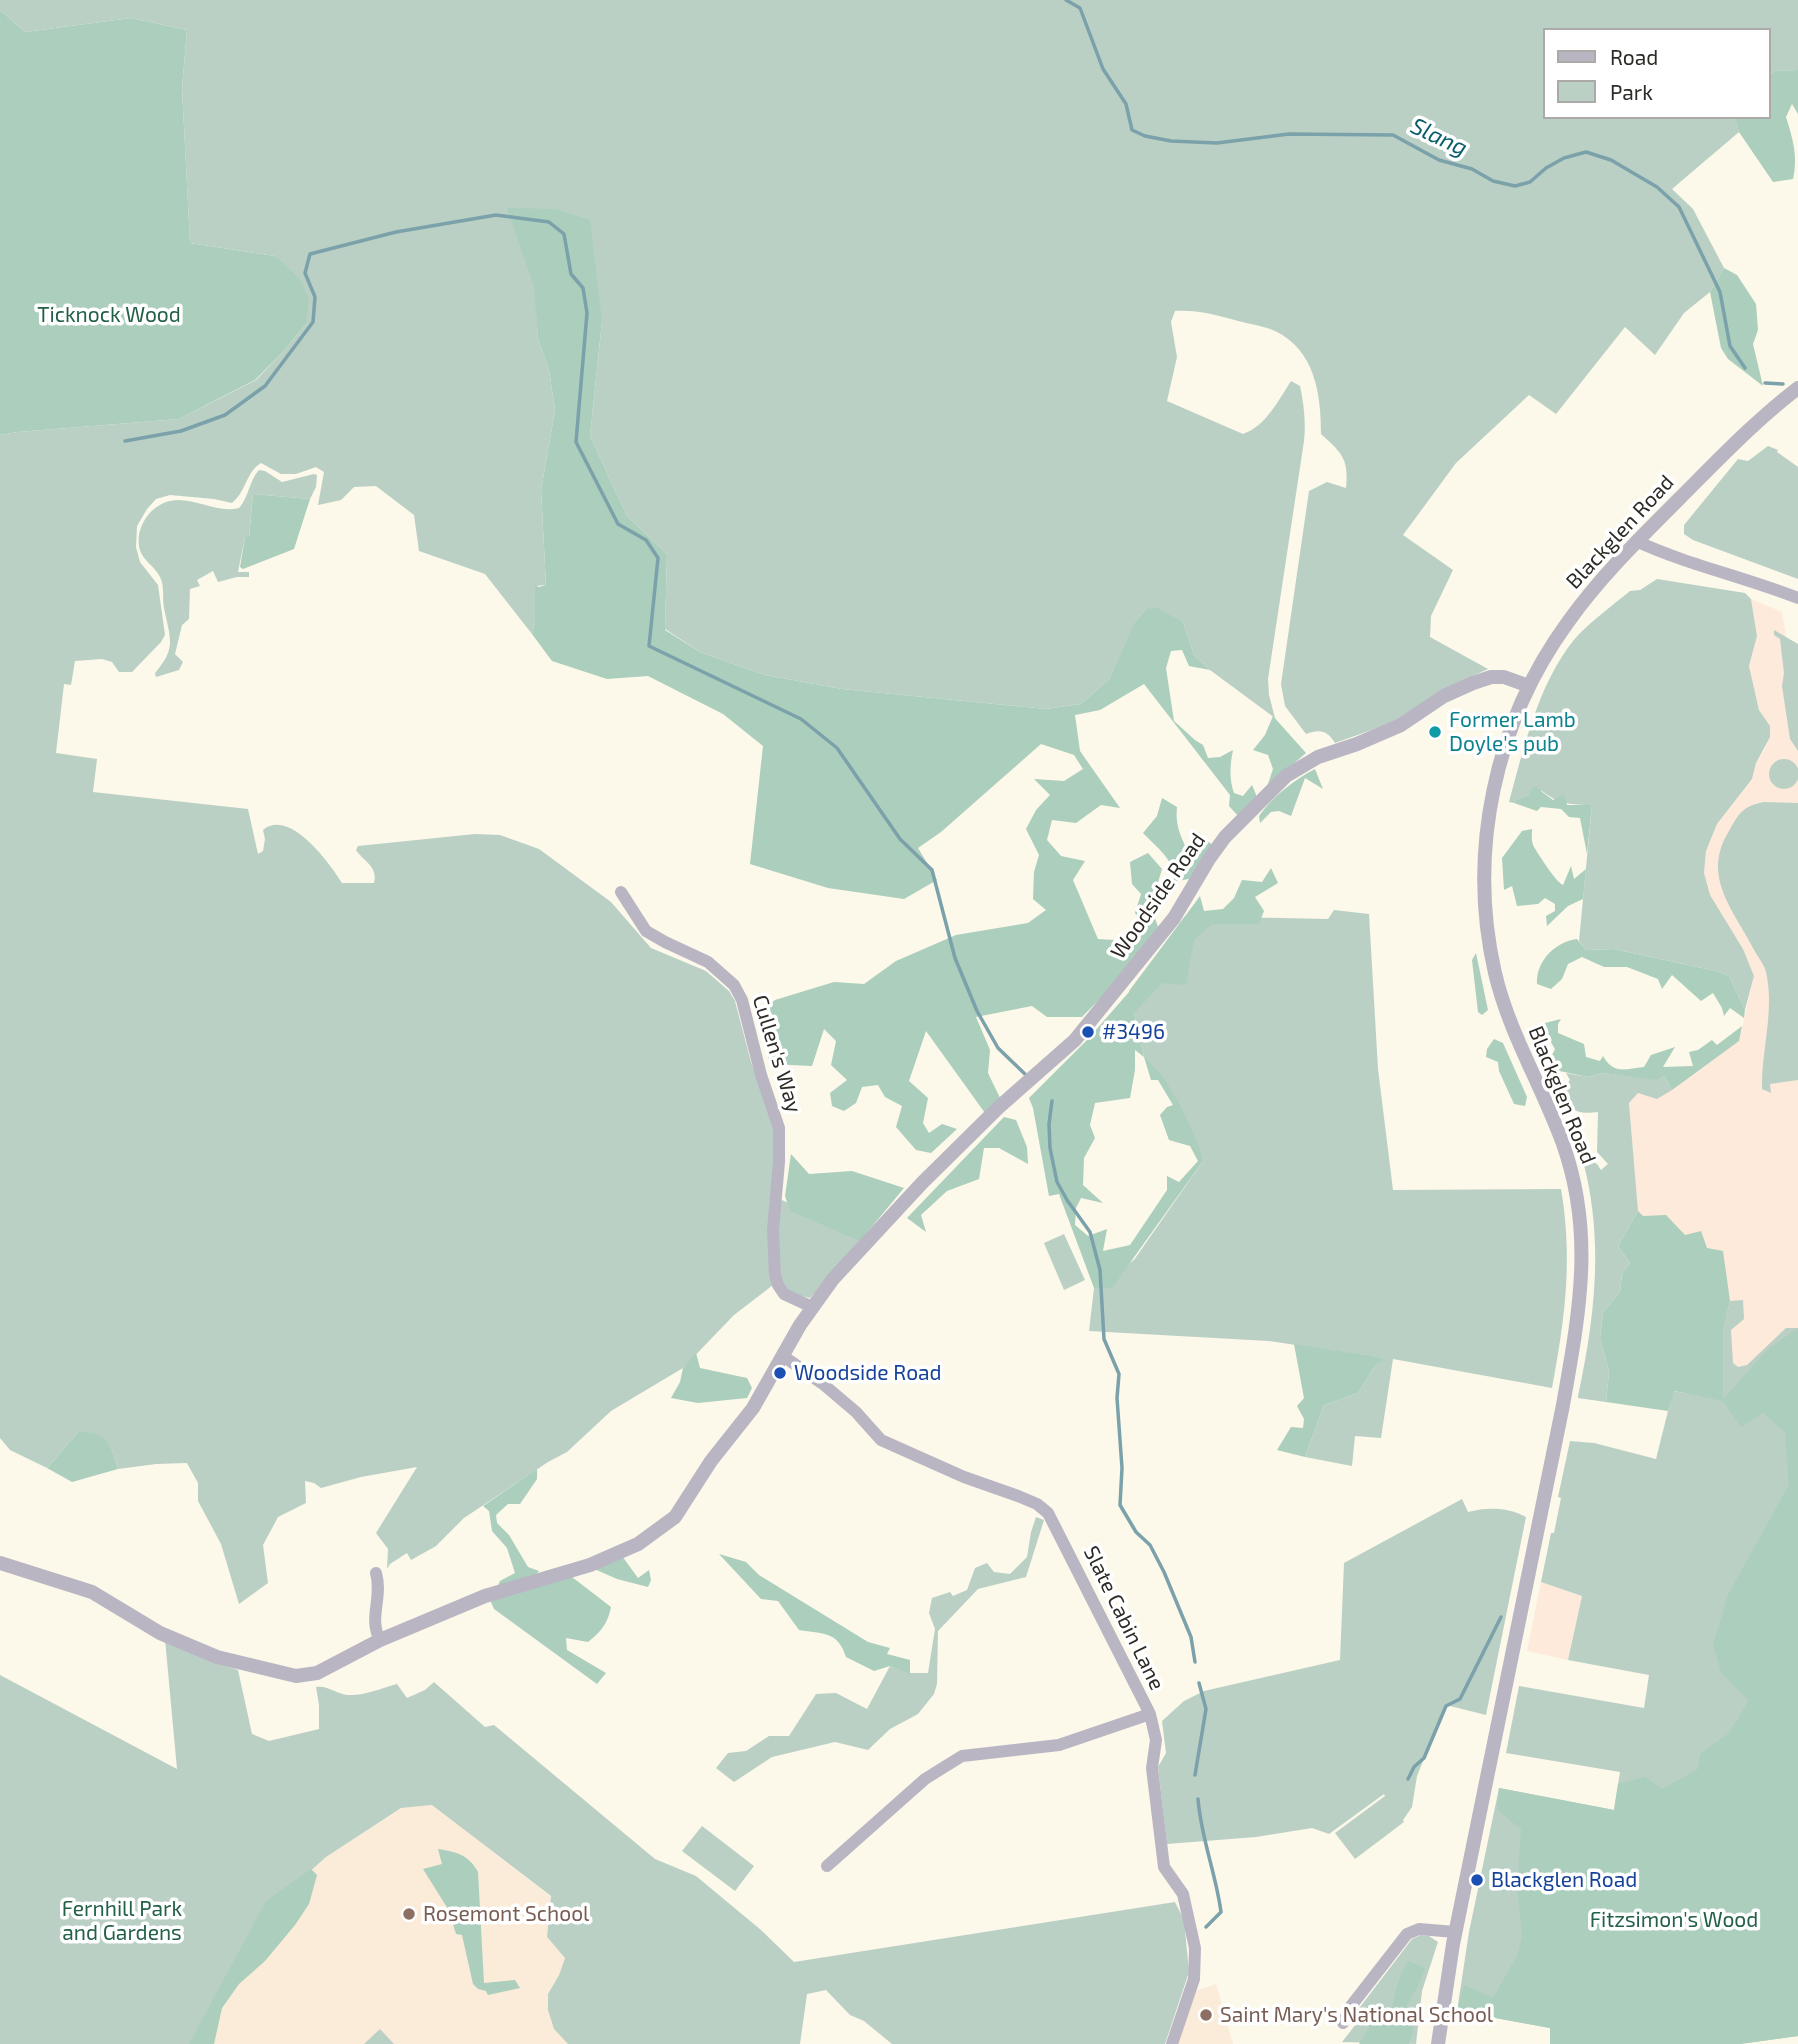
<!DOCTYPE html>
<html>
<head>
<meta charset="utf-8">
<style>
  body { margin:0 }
  #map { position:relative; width:1798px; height:2044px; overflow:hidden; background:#fcf8ea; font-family:"Exo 2",sans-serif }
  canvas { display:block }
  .legend { position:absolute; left:1543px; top:28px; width:228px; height:91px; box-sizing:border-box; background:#fff; border:2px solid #abaaa8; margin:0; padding:9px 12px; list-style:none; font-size:21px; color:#2d2b26 }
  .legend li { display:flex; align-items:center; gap:14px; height:35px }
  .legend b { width:35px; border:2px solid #abaaa8 }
</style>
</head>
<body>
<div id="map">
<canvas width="1798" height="2044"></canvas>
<ul class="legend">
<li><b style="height:9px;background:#bab5c3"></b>Road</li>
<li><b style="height:19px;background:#bad0c5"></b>Park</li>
</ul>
</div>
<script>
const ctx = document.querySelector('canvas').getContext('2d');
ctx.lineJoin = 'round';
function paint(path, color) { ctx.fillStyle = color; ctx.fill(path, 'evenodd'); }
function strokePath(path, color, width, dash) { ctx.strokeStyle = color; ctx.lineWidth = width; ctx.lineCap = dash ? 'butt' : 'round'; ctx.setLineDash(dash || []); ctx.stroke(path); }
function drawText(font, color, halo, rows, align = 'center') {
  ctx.font = font + ' "Exo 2",sans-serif'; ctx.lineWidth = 7; ctx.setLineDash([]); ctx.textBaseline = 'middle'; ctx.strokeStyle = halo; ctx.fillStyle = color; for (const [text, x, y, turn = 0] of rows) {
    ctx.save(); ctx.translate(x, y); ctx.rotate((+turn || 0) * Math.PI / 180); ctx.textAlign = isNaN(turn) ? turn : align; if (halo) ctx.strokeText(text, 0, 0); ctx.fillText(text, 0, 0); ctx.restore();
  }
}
const commercial = new Path2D(`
  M1751,599L1782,612L1798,712V1328L1723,1401L1639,1227L1629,1103L1638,1093L1657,1098L1740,1037L1754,976L1743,949L1709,895L1704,873L1706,851L1717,824L1752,779L1756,763L1766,747L1770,726L1759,710L1749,666L1757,636Z
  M1541,1582L1582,1596L1568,1660L1527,1651Z`);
const education = new Path2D(`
  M433,1805L551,1897L547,1937L565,1958L559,1975L548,1994L554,2029L568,2044H200L276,1902L326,1857L401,1808Z
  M1216,1984L1233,2044H1177L1196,1991Z`);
const green = new Path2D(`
  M0,0H1798V70L1774,71L1768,78V30H1544V117H1735L1739,132L1672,189L1693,209L1724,268L1710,292L1684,313L1655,355L1625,327L1556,414L1529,395L1456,463L1403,535L1453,570L1431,616L1430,637L1488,669L1448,687L1411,716L1335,743C1327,730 1320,729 1306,734L1285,706L1281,684L1309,491L1327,482L1346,488C1349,459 1342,453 1321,434C1321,394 1315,350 1275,331C1264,326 1250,324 1238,321C1215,315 1200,310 1175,311L1171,322L1177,357L1167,401L1243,434C1266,426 1278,401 1291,381L1300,386C1304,405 1306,422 1304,441L1268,679L1269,695L1275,718L1210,670L1194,655L1183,622L1146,609L1136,621L1109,679L1081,704L1046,709L842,689L765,675L700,652L665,629L667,554L627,516L590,436L602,321L508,208L535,287L538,339L549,370L555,410L541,490L546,585L535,586V622L532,634L485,574L419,551L414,515L376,486L354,487L341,500L318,505L324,472L316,467L296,474H281L261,463C246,472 246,492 232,503L214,499L170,495L156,499L147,509L137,526L136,547L140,562L158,585L165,635L161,642L132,672H119L112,662L102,659L75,661L71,685L64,684L56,753L97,759L93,792L248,809L258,854L263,851L265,839L263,830C289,808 329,862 342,883H374C378,866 364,862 356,850L358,846L475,834L500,835L539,849L611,902L651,948L706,971L729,991L735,1001L751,1062L773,1124L777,1154L773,1285L734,1315L683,1368L611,1411L567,1452L548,1462L464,1518L436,1546L411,1560L407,1553L390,1564L387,1569L388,1549L376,1533L417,1467L361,1477L321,1488L314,1483L305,1481L306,1503L278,1517L263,1545L268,1583L239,1604L221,1544L198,1501V1483L187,1463L156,1464L118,1469C111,1443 108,1434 79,1431L47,1468L10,1450L0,1438V435L18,432L179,419L256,380L282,353L306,324L275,256L190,243L182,88L187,30L131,18L25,32L0,10Z
  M1768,446L1778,450L1777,452L1798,467V579L1693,540L1684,534V525L1738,459L1748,461Z
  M259,470L265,471L282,482L314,474L317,475L316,487L310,499L253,494L249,537H245L238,572H249V577H237L218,582L213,571L197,580L200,586L190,589L189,619L182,625L175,654L183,662L179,670L156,677L155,673C177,648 170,638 164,608C162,598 165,587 160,577C154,565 141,560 139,546C136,526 151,505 170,501C193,496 216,514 239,508C249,497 249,481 259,470Z
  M1657,579L1745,593L1751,599L1757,636L1749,666L1759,710L1770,726V737L1756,763L1752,779L1717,824L1706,851L1704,873L1710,895L1743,949L1754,976L1745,1010L1729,976L1716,971L1614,949L1586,950L1579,941L1592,805C1571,805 1558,804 1542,791L1517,799L1514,803L1509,802C1524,748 1537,687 1573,641C1588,623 1612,606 1630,591L1640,590Z
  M1774,630L1798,644V751L1790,739L1782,686L1784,673L1780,639L1774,635Z
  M1769 774a15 15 0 1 1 30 0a15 15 0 1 1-30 0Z
  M1764,802L1798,803V1080L1770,1084L1771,1093L1762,1089C1761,1051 1775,1011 1766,972C1764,964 1757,956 1753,948C1733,909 1701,876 1729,831C1739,813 1743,806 1764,802Z
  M1334,910L1369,914L1378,1069L1393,1190L1561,1189C1573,1260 1565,1318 1552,1388L1393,1359L1381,1438L1355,1436L1352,1466L1305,1457L1324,1405L1358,1393L1375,1366L1384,1358L1269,1341L1089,1331L1094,1288L1134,1260L1203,1161L1174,1100L1144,1057L1129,991L1185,916L1328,919Z
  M1566,1073L1588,1077L1603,1073L1656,1079L1664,1076L1672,1090L1657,1099L1638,1093L1629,1103L1638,1211L1618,1246L1630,1263L1622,1274L1620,1292L1603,1312L1600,1338L1609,1372L1606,1402L1578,1398V1396C1595,1317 1604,1240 1583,1161L1584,1157L1597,1164L1601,1170L1608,1164L1597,1152L1598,1112C1577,1115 1565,1110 1564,1087L1570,1080Z
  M782,1200L867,1239L810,1298L790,1293L781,1283L777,1209Z
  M1064,1234L1085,1280L1064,1290L1044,1243Z
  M1743,1300L1744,1319L1731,1330L1733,1363L1738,1367L1747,1365L1786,1328H1798V2036L1740,2044H1550V2028L1457,2011L1469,1932L1499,1788L1614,1810L1620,1772L1506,1753L1519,1686L1644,1708L1649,1675L1568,1660L1582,1596L1541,1582L1551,1533H1554L1561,1498L1558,1497L1570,1441L1594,1443L1656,1459L1673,1391L1723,1400V1331L1730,1301Z
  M1462,1499L1468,1512C1487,1507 1508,1507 1526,1517L1486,1715L1446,1705L1417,1776L1412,1807L1403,1820L1404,1822L1355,1859L1335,1833L1385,1796L1384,1794L1329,1834L1312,1828L1256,1837L1167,1844L1158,1767L1166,1753L1162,1721L1184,1701L1204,1691L1340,1660L1344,1563Z
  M1036,1517L1044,1520L1026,1577L978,1589L938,1631L937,1684L934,1694L918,1714L890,1729L868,1750L835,1742L772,1757L734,1782L716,1768L728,1753L746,1751L769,1736H789L816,1694L836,1693L867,1709L890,1666L910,1673H928L935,1629L929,1613L932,1598L950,1592L953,1596L967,1590L975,1568L987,1563L994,1572L1010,1574L1027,1557L1031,1532Z
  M165,1639L198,1656L238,1670L252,1734L269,1741L319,1729V1705L316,1687C328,1685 336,1694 348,1695C364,1696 382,1688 397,1684L407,1698L425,1690L434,1682L485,1727L494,1725L655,1859L696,1876L761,1930L794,1962L1175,1902L1184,1920L1189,1972L1165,2044H892L864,2021L850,2015L826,1990L807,1994L800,2044H568L554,2029L548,2010V1994L559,1975L565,1958L547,1937L551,1896L432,1805L401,1808L326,1857L276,1902L200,2044H0V1675L177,1769Z
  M702,1826L754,1866L735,1891L682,1851Z
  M1421,1935L1429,1936L1438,1942L1422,1991L1416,2044L1342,2042L1360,2019L1357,2011L1412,1939Z
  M380,2029L394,2044H364Z`);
const forest = new Path2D(`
  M0,10L25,32L131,18L187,30L182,88L190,243L275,256L299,278L309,297L306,324L282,353L255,380L179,419L18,432L0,435Z
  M1798,70V114L1792,104L1786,117C1793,139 1798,157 1793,179L1773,182L1739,132L1735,118L1768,117V78L1774,71Z
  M507,208L556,209L590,220L602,321L590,436L627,516L667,554L665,630L700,652L765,675L842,689L1046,709L1081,704L1109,679L1135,622L1146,609L1157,608L1183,622L1194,655L1210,670L1189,666L1182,650L1171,651L1166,668L1174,721L1195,740L1203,745L1208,758L1220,757L1233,750C1230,764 1229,779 1234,793L1243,796L1252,785L1257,797L1238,816L1229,806L1230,795L1144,684L1100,710L1075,715L1080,751L1120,808L1101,805L1076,823L1052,820L1047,840L1061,856L1085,861L1073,880L1098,939L1130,941L1144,927L1135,913L1141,894L1132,884L1130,862L1148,853L1162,869L1151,906L1159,930L1141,957L1082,1017H1047L1032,1006L976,1017L990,1050L988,1073L1001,1100L985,1113L926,1031L909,1081L928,1098L923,1123L929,1133L942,1124L957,1129L931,1153L916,1150L896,1127L902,1106L885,1097L878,1085L862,1087L856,1103L844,1111L832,1106L830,1093L847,1080L831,1065L836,1041L824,1029L812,1066L770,1064L760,1024L761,1011L775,1000L834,982L864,984L896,961L956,935L1028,923L1046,910L1033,899L1034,872L1039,855L1026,829L1036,810L1050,795L1034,779L1064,781L1083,769L1074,755L1041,744L941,832L918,848L937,880L904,899L828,888L750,864L763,746L723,714L648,676L607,679L552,661L532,634L535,622V585L539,587L546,585L541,490L555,410L549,370L538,339L534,287Z
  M1724,268L1737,275L1756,304L1758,330L1753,344L1763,386L1728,359L1721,348L1710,292Z
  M253,494L310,499L294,549L243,569L240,567L245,537H249Z
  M1273,716L1306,753L1267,787L1273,769L1268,755L1253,750L1265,735Z
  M1315,769L1323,789L1305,778L1291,816L1279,811L1271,812L1260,823L1259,816C1273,796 1294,780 1315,769Z
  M1534,786L1553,800L1564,794L1567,805H1592L1587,854L1580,818L1569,817L1561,809L1541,807L1537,811L1514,803L1517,799L1529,795Z
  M1162,798L1177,807C1175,824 1180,835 1187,850L1192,838L1199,832L1213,846L1193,878L1174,882C1176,860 1156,847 1143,833L1157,816Z
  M1532,829C1532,835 1531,841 1534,847C1539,855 1555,881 1563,885L1571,866L1574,879L1586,869L1583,899L1568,906L1547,926L1546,916L1555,911V904L1545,898L1538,904L1517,906L1512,886L1504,890L1502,858L1522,831Z
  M1271,868L1278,883L1255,897L1264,911L1259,924H1212L1194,940L1186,985L1162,983L1134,1013L1144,1057L1162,1075L1180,1105L1199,1146L1203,1161L1112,1288H1094L1059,1194L1049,1196L1033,1108L1029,1098L1088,1039L1129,992L1200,896L1204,911L1223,909L1234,898L1242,880L1262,882ZM1135,1050L1144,1057L1151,1080H1158L1173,1105L1167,1107L1160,1115L1169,1140L1190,1146L1198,1161L1179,1182L1167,1176V1190L1130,1245L1103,1251L1107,1229L1088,1236L1075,1225L1076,1208L1081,1198L1103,1203L1083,1185L1084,1158L1095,1138L1090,1125L1095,1103L1130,1098L1135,1070Z
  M1577,939L1586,950L1614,949L1716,971L1729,976L1745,1010L1744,1018L1730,1008L1724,1016L1722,1008L1713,993L1701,1001L1672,975L1662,989L1658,979L1627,967H1604L1582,957L1568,964L1562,979L1551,989L1537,984C1536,961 1555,942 1577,939Z
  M1476,953L1488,1010L1482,1015L1478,1012L1472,960Z
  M1561,1019L1558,1024V1033L1584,1044L1586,1057L1600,1061L1603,1056C1614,1075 1625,1069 1644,1067L1651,1055L1675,1047L1663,1067L1693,1066L1689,1052L1698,1050L1712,1040L1717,1045L1742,1026L1739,1041L1672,1090L1664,1076L1656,1080L1603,1073L1588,1077L1555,1070L1550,1059L1555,1049L1545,1032V1023Z
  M1494,1039L1503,1043L1527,1097L1525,1106L1514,1104L1499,1071L1498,1062L1486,1057L1487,1049Z
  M1004,1117L1016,1120L1027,1147L1028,1164L999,1148H984L979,1179L947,1191L921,1215L926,1232L907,1218Z
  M791,1154L809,1174L852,1171L904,1188L860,1241L790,1211L785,1196Z
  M1638,1211L1643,1216L1666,1215L1685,1235L1701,1231L1707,1248L1723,1251L1730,1301L1723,1331V1400L1765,1352L1798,1328V2036L1740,2044H1550V2028L1457,2011L1464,1985L1493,1998L1518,1954L1522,1935L1517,1888L1521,1829L1497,1810L1499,1788L1614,1810L1618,1784L1645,1777L1662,1789L1697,1770L1701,1753L1728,1734L1749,1701L1721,1672L1713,1645L1728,1595L1789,1485L1785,1432L1763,1413L1741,1427L1723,1401L1674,1391L1668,1411L1606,1402L1609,1372L1600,1338L1603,1312L1620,1292L1622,1274L1630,1263L1618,1246Z
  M1294,1344L1385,1358L1375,1366L1358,1393L1324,1405L1305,1457L1277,1450L1291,1427L1303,1428L1304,1419L1297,1406L1304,1398Z
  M696,1353L700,1368L747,1378L752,1388L747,1398L698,1403L671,1398L680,1382L683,1368Z
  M79,1431C108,1433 111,1443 118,1469L72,1482L47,1468Z
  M537,1469V1479L520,1504H508L496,1515L497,1523L509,1535L528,1567L539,1571L533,1578L498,1586L500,1581L515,1573L507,1548L492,1531L489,1511L483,1506Z
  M719,1554L746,1562L759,1575L868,1642L890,1648L887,1654L910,1660V1674L890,1666L874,1671L846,1657C838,1631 823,1634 799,1630L778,1601L761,1599Z
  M622,1556L638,1578L649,1570L651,1580L648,1587L617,1579L592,1568Z
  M572,1577L611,1607C608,1623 601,1632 588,1642L566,1638L567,1650L606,1673L597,1684L494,1609L490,1600Z
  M438,1849C457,1852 469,1855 478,1872L484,1983L515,1980L520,1988L488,1995L486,1991L478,1989L473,1984L462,1935L456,1934L448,1909L423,1869L442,1864Z
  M311,1869L317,1875L309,1904L295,1925L265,1961L239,1984L222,2008L214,2044H189L266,1901Z
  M1408,1961L1425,1968L1419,1984L1406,2007L1413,2031L1409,2044H1359L1369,2028L1365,2012L1370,2003L1379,2019L1391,2024C1391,2005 1398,1976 1408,1961Z`);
const stream = new Path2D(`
  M1066,0L1080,8L1103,69L1126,104L1132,130L1145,136L1171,141L1217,143L1289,134L1393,135L1439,160L1472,169L1493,181L1515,186L1530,182L1546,168L1564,158L1586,152L1611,160L1657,187L1679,207L1720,292L1730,346L1745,368
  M1765,383L1783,384
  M125,441L181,431L225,415L265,386L313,322L315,297L305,273L310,254L396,232L496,215L549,222L564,234L571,274L583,288L587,313L576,442L618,524L646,540L658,558L649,646L801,719L837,748L900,839L932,870L955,958L977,1011L998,1048L1027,1076
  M1052,1101L1049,1124L1050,1148L1057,1182L1067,1200L1090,1232L1100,1270L1104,1339L1119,1374L1117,1398L1122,1468L1120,1505L1136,1532L1150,1545L1164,1572L1191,1637L1195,1662
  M1195,1775L1206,1709L1199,1683
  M1408,1779L1414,1767L1424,1758L1446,1706L1460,1699L1501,1617
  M1198,1799C1201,1838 1216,1874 1221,1912L1206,1927`);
const minor = new Path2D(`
  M1636,541C1688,565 1745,577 1798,598
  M621,892L646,931L665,942L708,962L734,985L742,1000L761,1075L779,1128V1162L773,1230L775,1275L778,1285L784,1294L812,1307
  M783,1356L823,1384L856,1412L881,1440L964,1477L1018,1496L1037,1504L1048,1513L1150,1714L1156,1740L1152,1768L1164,1867L1183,1894L1195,1948L1194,1979L1172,2044
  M376,1573C383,1598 368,1618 380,1640
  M827,1866L925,1779L962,1756L1059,1745L1150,1714
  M1343,2023L1351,2006L1407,1934L1419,1929L1455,1932`);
const tertiary = new Path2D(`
  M0,1563L92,1592L160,1633L217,1657L296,1676L317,1673L380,1640L485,1596L590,1565L638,1544L675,1517L711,1461L753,1408L800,1325L833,1279L922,1183L999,1107L1075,1040L1174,918L1209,859L1225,837L1286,776L1318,757L1357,744L1401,725L1444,696L1473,683L1491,677H1504L1529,686
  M1438,2044L1453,1944L1563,1405C1579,1314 1595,1234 1563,1144C1542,1086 1509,1033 1495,973C1467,852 1495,722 1568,622C1601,576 1640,538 1680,498C1718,460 1755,421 1798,388`);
const markers = [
  [1435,732,7,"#0f9aa8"],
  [1088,1032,7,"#1a4fb4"],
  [780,1373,7,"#1a4fb4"],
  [1477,1880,7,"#1a4fb4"],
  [409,1914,7,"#8d6e63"],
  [1206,2015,7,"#8d6e63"]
];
const parkNames = [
  ["Ticknock Wood",109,315],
  ["Fernhill Park",122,1909],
  ["and Gardens",122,1933],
  ["Fitzsimon's Wood",1674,1920]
];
const streetNames = [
  ["Blackglen Road",1620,532,-47],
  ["Woodside Road",1158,896,-55],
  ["Cullen's Way",777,1054,73],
  ["Blackglen Road",1562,1095,68],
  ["Slate Cabin Lane",1124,1618,64]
];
const cultureNames = [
  ["Former Lamb",1449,720],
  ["Doyle's pub",1449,744]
];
const transitNames = [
  ["#3496",1102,1032],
  ["Woodside Road",794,1373],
  ["Blackglen Road",1491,1880]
];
const educationNames = [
  ["Rosemont School",423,1914],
  ["Saint Mary's National School",1220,2015]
];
const waterNames = [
  ["Slang",1439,137,25]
];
paint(commercial, '#fdeada');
paint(education, '#fbebd9');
paint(green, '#bad0c5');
paint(forest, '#abcebd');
strokePath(stream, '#7ba1aa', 3.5);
strokePath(minor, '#bab5c3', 12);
strokePath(tertiary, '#bab5c3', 14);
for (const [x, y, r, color] of markers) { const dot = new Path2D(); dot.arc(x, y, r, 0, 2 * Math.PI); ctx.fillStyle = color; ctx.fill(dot); strokePath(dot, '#fff', 2.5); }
drawText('21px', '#236048', '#fff', parkNames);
drawText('21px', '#2d2b26', '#fff', streetNames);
drawText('21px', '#0d838f', '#fff', cultureNames, 'left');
drawText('21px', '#164399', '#fff', transitNames, 'left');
drawText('21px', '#785e54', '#fff', educationNames, 'left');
drawText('italic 23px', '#0a5d6b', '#fff', waterNames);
</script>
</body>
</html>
